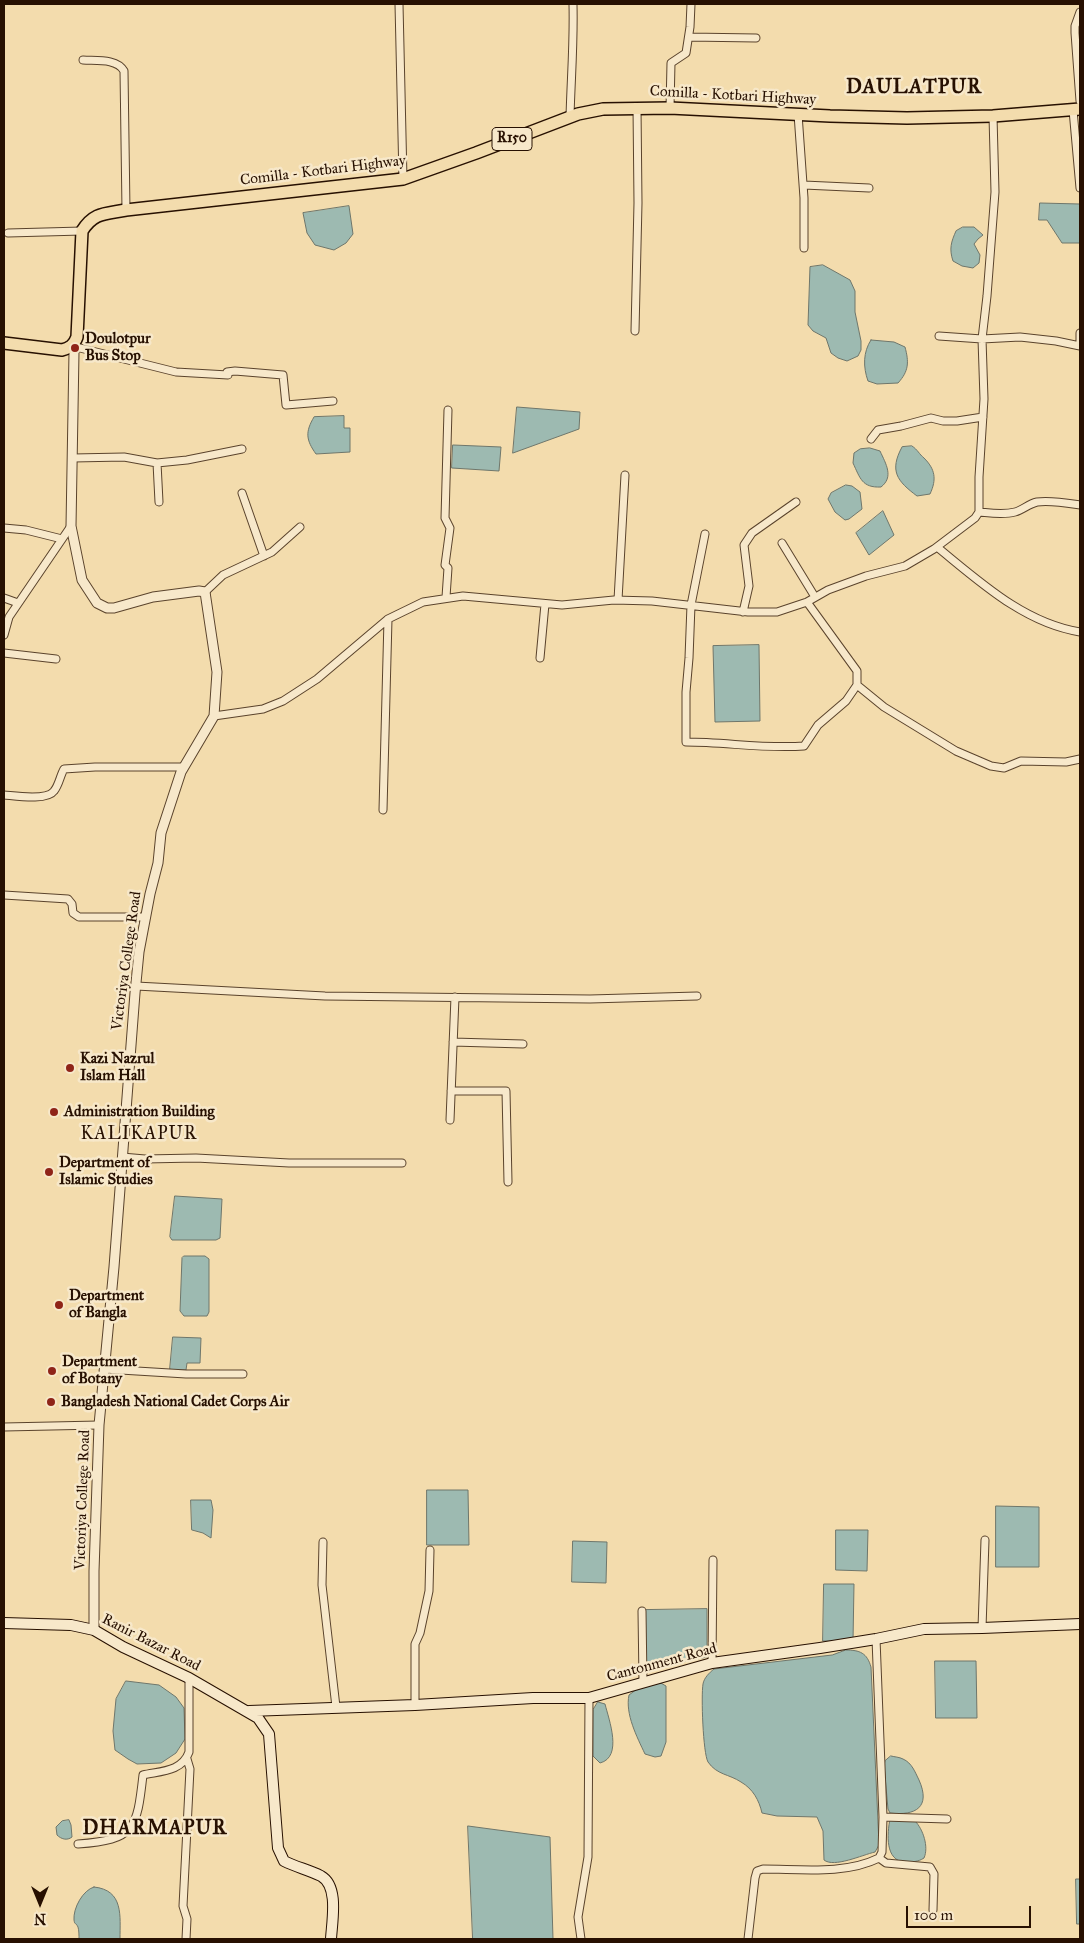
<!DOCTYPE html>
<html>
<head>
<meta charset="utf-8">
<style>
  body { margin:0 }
  #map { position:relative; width:1084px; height:1943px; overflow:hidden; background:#f3dcad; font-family:"IM FELL Great Primer",serif }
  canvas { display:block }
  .frame { position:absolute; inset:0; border:5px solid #271001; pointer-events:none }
  .north { position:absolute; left:15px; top:1878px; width:50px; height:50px; -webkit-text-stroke:4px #f7e8ca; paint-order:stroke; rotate:180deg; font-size:14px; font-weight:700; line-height:20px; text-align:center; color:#271001 }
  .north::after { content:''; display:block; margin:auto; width:18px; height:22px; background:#271001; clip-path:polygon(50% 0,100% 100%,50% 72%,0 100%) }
  .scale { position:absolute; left:906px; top:1906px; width:125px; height:22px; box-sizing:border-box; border:2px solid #271001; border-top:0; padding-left:6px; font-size:15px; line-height:18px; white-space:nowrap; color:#271001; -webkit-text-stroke:4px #f7e8ca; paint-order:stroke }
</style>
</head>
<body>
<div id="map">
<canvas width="1084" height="1943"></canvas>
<div class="frame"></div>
<div class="north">N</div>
<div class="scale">100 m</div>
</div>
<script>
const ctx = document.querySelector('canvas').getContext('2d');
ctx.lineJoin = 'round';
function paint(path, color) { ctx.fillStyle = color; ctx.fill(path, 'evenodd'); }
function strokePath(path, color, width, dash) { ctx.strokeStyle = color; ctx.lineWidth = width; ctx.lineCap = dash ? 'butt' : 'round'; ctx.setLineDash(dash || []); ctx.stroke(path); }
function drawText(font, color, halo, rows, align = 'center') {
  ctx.font = font + ' "IM FELL Great Primer",serif'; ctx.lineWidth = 5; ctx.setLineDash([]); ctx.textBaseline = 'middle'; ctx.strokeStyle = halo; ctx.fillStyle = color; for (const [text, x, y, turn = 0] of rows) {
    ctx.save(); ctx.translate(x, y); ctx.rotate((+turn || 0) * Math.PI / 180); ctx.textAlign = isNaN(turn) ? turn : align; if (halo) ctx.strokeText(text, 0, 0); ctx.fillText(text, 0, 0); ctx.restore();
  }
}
const water = new Path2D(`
  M1040,203L1080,204V243H1062L1047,220H1039Z
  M349,206L353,234L346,243L334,250L315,245L307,233L303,213Z
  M963,227H974L983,235L978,239L974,244L980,255L979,263L973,268L962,266L953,261C949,249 951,242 956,231Z
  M823,265L850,280L855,291V312L861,341V350L858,356L847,361L838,358L831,353L826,338L813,331L808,325L810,267Z
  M871,340L894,342L905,347C909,362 909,371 898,383L877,384L868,381C863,367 863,352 871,340Z
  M517,407L580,412L579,429L513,453Z
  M344,416V428H350V452L316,454C306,440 305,432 314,417Z
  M453,445L501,447L499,471L452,468Z
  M912,446C918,450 919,454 924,458C935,469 937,479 930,494L917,496C897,481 889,471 902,447Z
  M870,448L880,451C886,464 894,477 881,487C862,488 860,478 853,463L854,453L860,449Z
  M846,485L852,486L860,492L862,509L849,519L845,520L835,512L828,499L831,493Z
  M883,511L894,535L869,555L856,533Z
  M759,645L760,721L715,722L713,646Z
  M175,1196L222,1199L220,1238L216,1240H172L170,1237Z
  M184,1256H205L209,1259V1312L207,1316H184L180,1311L182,1258Z
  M173,1337L201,1338L200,1363H187L186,1370H172L170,1369Z
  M427,1490H468L469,1545H427Z
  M191,1500H211L213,1510L211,1538L203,1533L192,1530Z
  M996,1506L1039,1507V1567H996Z
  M836,1530H868L867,1571L836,1570Z
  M573,1541L607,1542L606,1583L572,1582Z
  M824,1584H854L853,1641H823Z
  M707,1609V1657L645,1670V1610Z
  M846,1650C860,1650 867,1653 871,1667L879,1845L875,1852C862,1855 834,1868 824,1860L823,1831L817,1817L777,1816L762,1813C759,1800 753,1789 741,1782C729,1774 717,1775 708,1762C703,1753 701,1696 703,1684C704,1678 709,1673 714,1669L832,1655Z
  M935,1661H976L977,1718H936Z
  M126,1681L159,1685L176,1697L184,1708L185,1739L176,1753L161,1763L137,1764L128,1759L115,1750L113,1731L116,1699Z
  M659,1682L666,1686V1742L661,1756L655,1757L645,1754C637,1737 625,1714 629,1695L637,1689Z
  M598,1702L605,1704C609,1720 623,1757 600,1763L593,1756V1710Z
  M891,1756C895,1757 899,1757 903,1759C912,1763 915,1772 919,1780C931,1807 916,1816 890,1813L888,1809L884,1765L885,1761Z
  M890,1819L915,1821C923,1829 929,1847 924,1858C918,1862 912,1862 905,1862C885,1861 887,1834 890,1819Z
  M69,1820L71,1825L72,1837C67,1841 61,1839 57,1835L56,1827L62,1821Z
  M468,1826L550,1837L553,1939H473Z
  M1076,1879H1080V1924H1077Z
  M94,1887C124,1890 120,1916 120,1939H79C79,1936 79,1930 78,1927C75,1921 75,1926 74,1920C73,1908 83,1890 94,1887Z`);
const minor = new Path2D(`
  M399,4L403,179
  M1080,12L1075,26V33L1080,101
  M689,37L756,38
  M83,60C95,61 117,58 124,71L126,210
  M670,108L671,63L686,53L690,27L691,4
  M1073,110L1080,188
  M798,114L804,198V248
  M570,117C571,79 574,42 573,5
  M804,185L869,188
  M8,233L82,231
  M635,331L638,203L637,107
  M939,336L982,339L1020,337L1056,341L1080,346
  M72,346L176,372L228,375L227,372L235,371L283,375L286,405L333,401
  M1080,346V333
  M871,439L878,430L901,426L931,418L943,421H957L983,417
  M73,458L124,457L157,463L187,460L242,449
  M157,463L159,502
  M242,493L264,556
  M979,512C991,513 1003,515 1015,512C1023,510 1028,504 1037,502C1050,500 1067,503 1080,505
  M4,528L26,530L62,539
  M705,534L691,605L689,658L686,692V742C726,742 764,749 804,746L818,725L846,701L857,685
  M782,543L815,597
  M937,547C980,582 1024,623 1080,632
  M205,592L223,575L272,552L300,527
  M446,597L448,568L445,565L450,528L445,518L448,410
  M4,598L18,603
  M618,600L625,475
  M807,602L857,671V685L884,707L956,751L991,766L1004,768L1021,761L1066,762L1080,759
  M743,612L749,586L744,545L752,533L796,502
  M4,635L9,617L71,526
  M4,653L56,659
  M540,658L545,604
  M214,716L263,709L283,701L317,679L388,619L423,602L463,596L562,605L614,600L652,601L748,612H777L807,602L828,590L866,576L905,566L934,549L975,518L979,512V477L984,399L982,339L987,296L995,192L993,116
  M4,795C16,796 47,801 54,791C59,785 60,776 64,769L95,767H183
  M383,810L388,619
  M4,895L68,899L72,904L73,913L79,917H146
  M136,986L325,996L590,999L697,996
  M453,1042L523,1044
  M451,1091H506L508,1182
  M450,1120L455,997
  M122,1157L145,1159L196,1158L289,1163H402
  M104,1369L186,1374H243
  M4,1427L99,1425
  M323,1542L322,1585L336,1707
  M642,1611L643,1682
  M982,1628L985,1540
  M712,1663L713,1560
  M415,1705V1644L420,1633L429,1591L430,1550
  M883,1817L947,1819
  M78,1844C135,1840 137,1829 143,1775C160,1771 182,1772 189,1752V1678
  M879,1858L886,1863L930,1867L934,1874L933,1910
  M186,1939L187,1919L183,1906L190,1769L187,1759
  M581,1939L578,1917L588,1857L589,1698
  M748,1939L755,1878L757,1871L763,1869C800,1869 845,1875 879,1858L882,1852L883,1817L876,1639`);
const tertiary = new Path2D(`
  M72,346L74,352L71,526L82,580L97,603L107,608H114L153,597L199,591L205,592L217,672L214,716L181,772L161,833L158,863L150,894L139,952L135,993L114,1267L99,1425L94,1571V1630`);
const secondary = new Path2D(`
  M4,1623L71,1625L94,1630L123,1647L189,1678L258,1718L269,1734L278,1848L284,1861C296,1867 309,1870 321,1876C339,1886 332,1921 331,1939
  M249,1711L415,1705L533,1698H589L712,1663L820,1648L876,1639L924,1629L982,1628L1080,1624`);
const primary = new Path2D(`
  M4,343L62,350C70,348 74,345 77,337L82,231C94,212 105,214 126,210L403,179L476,153L578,114L603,109L670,108L830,116L907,118L993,116L1080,109`);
const markers = [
  [75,348,5,"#8f2418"],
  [70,1068,5,"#8f2418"],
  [54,1112,5,"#8f2418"],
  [49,1172,5,"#8f2418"],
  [59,1305,5,"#8f2418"],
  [52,1371,5,"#8f2418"],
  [51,1402,5,"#8f2418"]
];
const shields = [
  [512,139,40]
];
const shieldNames = [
  ["R150",512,139]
];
const streetNames = [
  ["Comilla - Kotbari Highway",733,96,3],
  ["Comilla - Kotbari Highway",323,171,-7],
  ["Victoriya College Road",127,961,-82],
  ["Victoriya College Road",83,1500,-88],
  ["Ranir Bazar Road",151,1643,27],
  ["Cantonment Road",662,1663,-15]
];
const poiNames = [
  ["Doulotpur",85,339],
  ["Bus Stop",85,356],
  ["Kazi Nazrul",80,1059],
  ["Islam Hall",80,1076],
  ["Administration Building",64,1112],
  ["Department of",59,1163],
  ["Islamic Studies",59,1180],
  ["Department",69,1296],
  ["of Bangla",69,1313],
  ["Department",62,1362],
  ["of Botany",62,1379],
  ["Bangladesh National Cadet Corps Air",61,1402]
];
const quarterNames = [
  ["KALIKAPUR",139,1135]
];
const districtNames = [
  ["DAULATPUR",914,88],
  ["DHARMAPUR",155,1829]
];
paint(water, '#9dbab1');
strokePath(water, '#6e766b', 1);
strokePath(minor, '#5a432c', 9);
strokePath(tertiary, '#5a432c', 11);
strokePath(secondary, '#271001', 12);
strokePath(primary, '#271001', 14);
strokePath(minor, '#f7e8ca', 7);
strokePath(tertiary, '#f7e8ca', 9);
strokePath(secondary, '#f7e8ca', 10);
strokePath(primary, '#f3dcad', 11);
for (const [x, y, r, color] of markers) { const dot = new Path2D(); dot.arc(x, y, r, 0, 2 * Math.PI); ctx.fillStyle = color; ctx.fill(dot); strokePath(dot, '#f7e8ca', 2); }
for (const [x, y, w] of shields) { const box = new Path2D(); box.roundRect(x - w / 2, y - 11.5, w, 23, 4); ctx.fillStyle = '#f7e8ca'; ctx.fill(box); strokePath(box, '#271001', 1); }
drawText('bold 14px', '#271001', null, shieldNames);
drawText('15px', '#271001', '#f7e8ca', streetNames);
drawText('bold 15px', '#271001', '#f7e8ca', poiNames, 'left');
ctx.letterSpacing = '1px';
drawText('18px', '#271001', '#f7e8ca', quarterNames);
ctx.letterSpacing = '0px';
ctx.letterSpacing = '1px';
drawText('bold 20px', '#271001', '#f7e8ca', districtNames);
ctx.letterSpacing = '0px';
</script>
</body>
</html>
